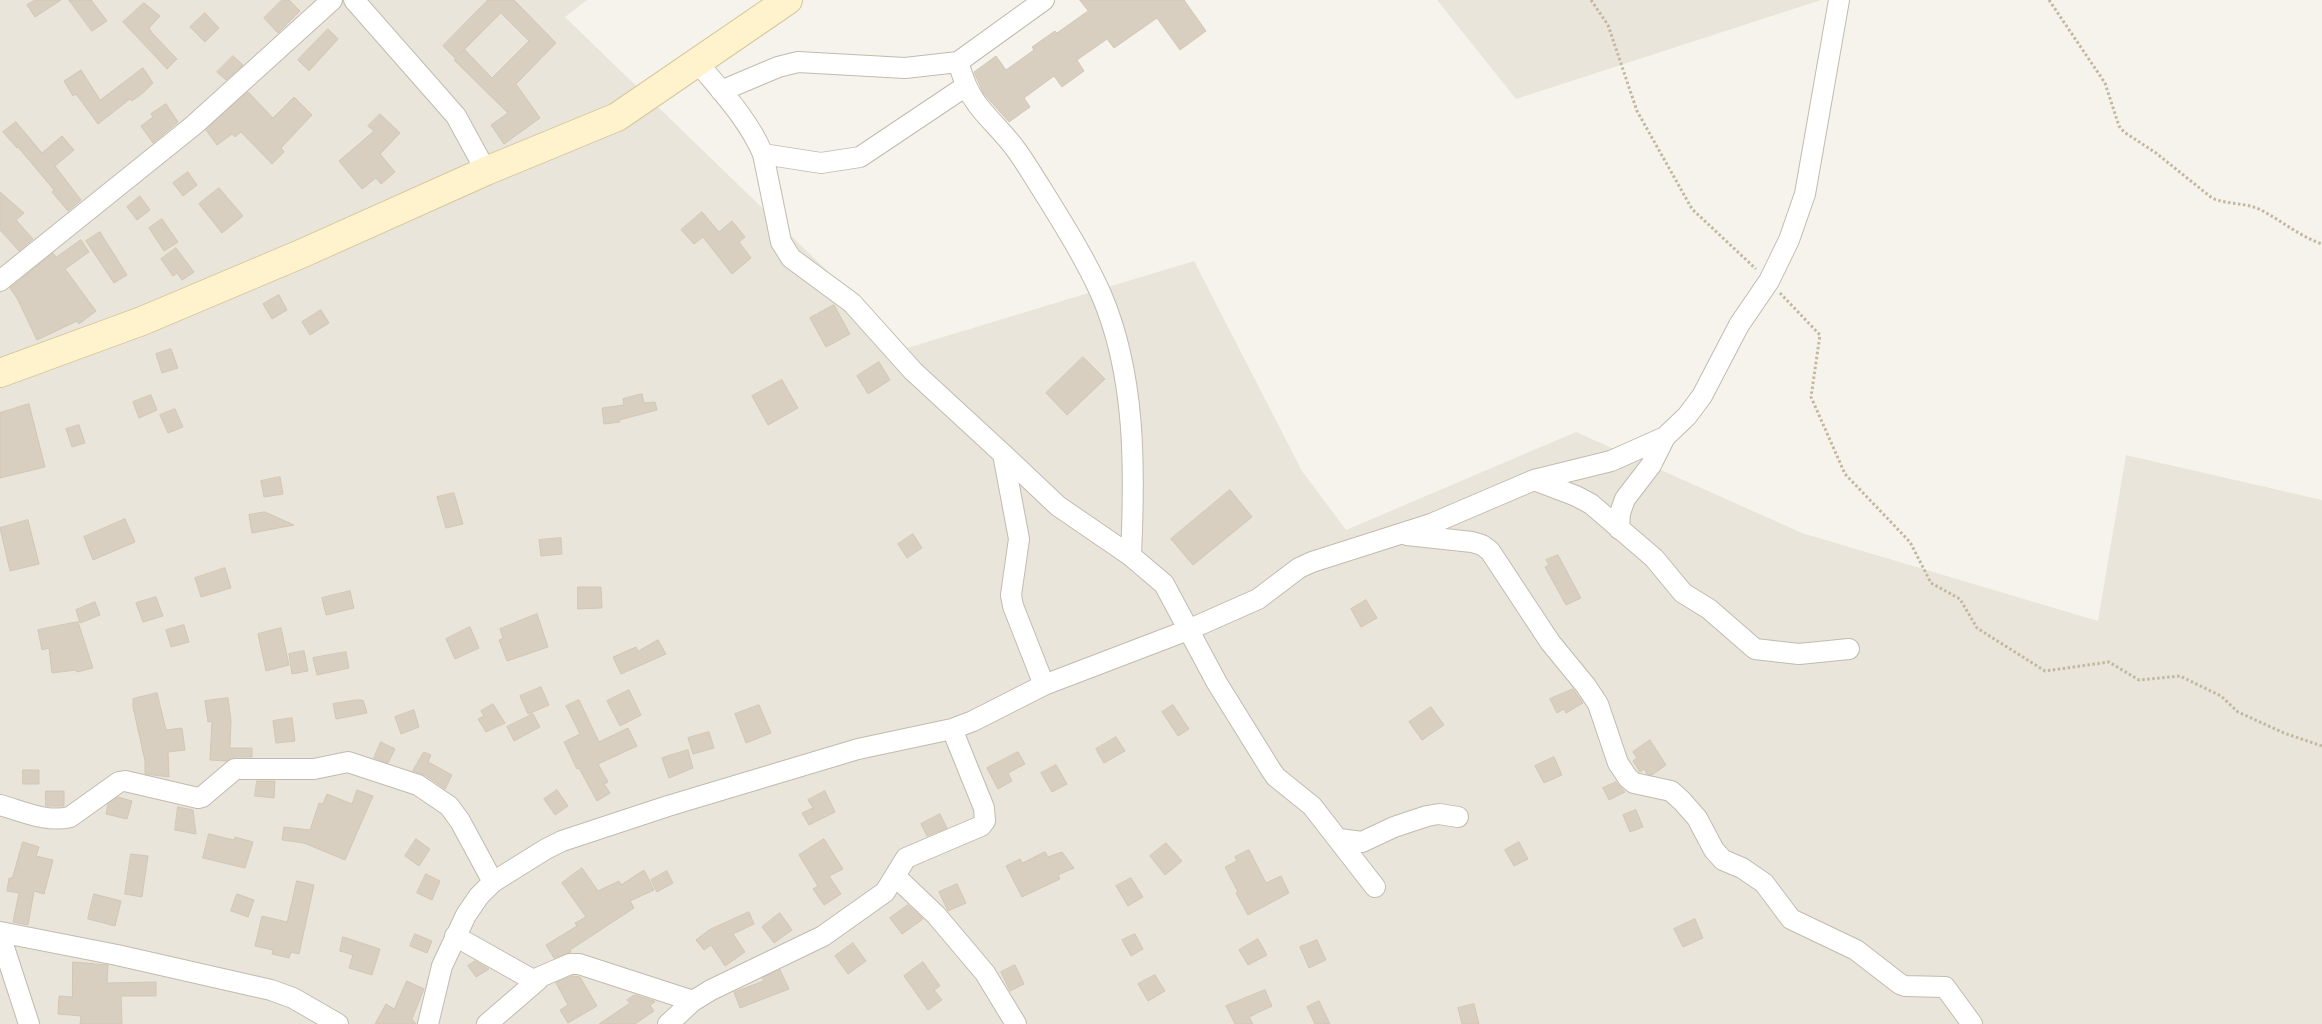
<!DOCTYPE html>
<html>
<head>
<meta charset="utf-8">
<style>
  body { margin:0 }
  canvas { display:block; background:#f6f3ec }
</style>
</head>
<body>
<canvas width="2322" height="1024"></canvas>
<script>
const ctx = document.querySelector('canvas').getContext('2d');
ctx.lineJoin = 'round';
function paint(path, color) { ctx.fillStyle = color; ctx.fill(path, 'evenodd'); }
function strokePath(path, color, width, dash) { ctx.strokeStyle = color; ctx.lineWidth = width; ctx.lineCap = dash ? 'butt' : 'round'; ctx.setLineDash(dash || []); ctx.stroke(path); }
const residential = new Path2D(`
  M0,0H587L565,17L907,348L1194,261L1302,471L1346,530L1576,432L1802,533L2098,621L2126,455L2322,500V1024H0Z
  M1437,0H1821L1516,99Z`);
const building = new Path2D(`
  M35,0H61L35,17L27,5Z
  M69,0H91L107,21L92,31Z
  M282,0H289L300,11L278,33L264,18Z
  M488,0H514L556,43L516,84L540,118L504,144L491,125L508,113L454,60L456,59L443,46ZM501,13L529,41L492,78L465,50L460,54Z
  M1080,0H1184L1206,31L1180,50L1157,18L1114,48L1107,39L1077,60L1084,71L1062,87L1054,76L1024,98L1030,107L1009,122L983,93L974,72L996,56L1006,70L1034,50L1032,47L1055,31L1057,33L1088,11Z
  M144,3L160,16L149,28L152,33L177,59L167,69L123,22Z
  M205,13L219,28L205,42L190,27Z
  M328,29L338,39L309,71L298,60Z
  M233,56L243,65L226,80L217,72Z
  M143,68L153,83L144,92L132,101L130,99L98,124L76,94L73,96L64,81L81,70L100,100Z
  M248,92L273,118L294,97L312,115L281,148L284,152L272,164L241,132L235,137L232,134L217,145L206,130Z
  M166,104L178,122L153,143L141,126L153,117L151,114Z
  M380,114L400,133L380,154L395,172L381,184L376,178L362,189L339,161L374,131L368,126Z
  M16,122L42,153L62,136L74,150L55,166L81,200L68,211L52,192L54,190L18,147L17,148L3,132Z
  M188,172L197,185L183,196L173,183Z
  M219,188L243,216L222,233L199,204Z
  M0,192L24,213L16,220L33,239L19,251L0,230Z
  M140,196L150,210L137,220L127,207Z
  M702,212L719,232L732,221L745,237L739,242L751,258L732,274L703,237L694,244L681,230Z
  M162,219L178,242L164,251L149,228Z
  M100,232L127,275L114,283L86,241Z
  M81,240L89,252L65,269L96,311L79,324L77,321L37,340L18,300L10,288L53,253L56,257Z
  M176,248L194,272L182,280L177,273L173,276L161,259Z
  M279,295L287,310L272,319L263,304Z
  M834,305L850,334L826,347L810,318Z
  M321,310L329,323L310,335L302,322Z
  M171,349L178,368L162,373L156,354Z
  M1083,357L1105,379L1067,415L1046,393Z
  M879,362L890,380L868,394L857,376Z
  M782,380L798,408L768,425L752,396Z
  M642,394L644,403L655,402L657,410L619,420L620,422L604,424L602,408L624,405L623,399Z
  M151,395L157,410L139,418L133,402Z
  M29,404L45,467L0,478V413Z
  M175,409L183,427L168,433L160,415Z
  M79,425L85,443L72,447L66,429Z
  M280,477L283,494L264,497L261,481Z
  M1230,490L1252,517L1193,565L1171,539Z
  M454,493L463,524L446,528L437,497Z
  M265,512L294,525L252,533L249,515Z
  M125,519L135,542L93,560L84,537Z
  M28,520L39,564L10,571L0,528Z
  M913,534L922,548L907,558L898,544Z
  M561,538L562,554L541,556L539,540Z
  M1558,555L1581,598L1566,605L1545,567L1549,565L1546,560Z
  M225,568L231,588L201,597L195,578Z
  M578,587H601L602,608L578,609Z
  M350,591L354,608L326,615L322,598Z
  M156,597L163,616L143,622L136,603Z
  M1366,600L1377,618L1361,627L1351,609Z
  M95,602L100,615L80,623L76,610Z
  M537,614L548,647L507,661L499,640L503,638L500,629Z
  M78,622L93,668L77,672L76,670L52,673L49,648L42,650L38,630Z
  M184,625L189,642L171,647L166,630Z
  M470,627L479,648L455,659L446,639Z
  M281,628L289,665L266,671L258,634Z
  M658,640L666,654L621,674L613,657L636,647L638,651Z
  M304,651L308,671L292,674L289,654Z
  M346,652L349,668L317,675L313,658Z
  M541,687L549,705L528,714L520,696Z
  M1573,689L1583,703L1566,713L1564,709L1557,713L1550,699Z
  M629,690L641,715L620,726L607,701Z
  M157,693L166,730L182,728L185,750L168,752L169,777L145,774V761L133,707V699Z
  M228,698L231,721L230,748H252V757H235L227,761L210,760L212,721L208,722L205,701Z
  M356,700H363L367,713L336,719L333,704Z
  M579,700L599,742L628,728L637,746L598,764L608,782L604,784L610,793L597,801L579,768L577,769L564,742L580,734L566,706Z
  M493,704L505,723L486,732L478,719L484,716L481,711Z
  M759,705L771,733L746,743L735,714Z
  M1173,705L1189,729L1178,736L1162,712Z
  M1431,707L1444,725L1422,740L1409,722Z
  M414,710L419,727L401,734L395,717Z
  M533,714L540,727L514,741L507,727Z
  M292,718L295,741L276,743L273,721Z
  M709,732L714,748L693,754L688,738Z
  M1116,737L1125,751L1104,763L1096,749Z
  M1650,740L1666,765L1652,775L1647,774L1644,769L1640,772L1633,761L1637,758L1633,752Z
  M381,742L395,749L388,763L374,758Z
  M688,750L693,768L669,778L662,758Z
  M424,752L431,755L428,762L452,775L445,789L425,775L413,771Z
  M1018,752L1025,764L1008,773L1012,781L998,789L987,768Z
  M1554,757L1562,775L1544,783L1535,766Z
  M1056,765L1067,784L1052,792L1041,773Z
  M23,770H39V784H23Z
  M257,781H275L274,798L255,796Z
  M1616,782L1625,792L1609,800L1603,788Z
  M357,790L373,796L345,860L304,843L282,840L284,827L310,830L319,803L323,804L327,794L352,804Z
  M557,790L568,806L555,815L544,799Z
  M46,791H64V806H46Z
  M825,791L835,812L809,825L802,813L813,808L808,800Z
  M118,797L132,801L127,819L106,814L108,804Z
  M178,807L193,810L196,834L175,830Z
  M1636,810L1643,827L1630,832L1623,815Z
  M940,814L947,828L927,836L921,824Z
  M209,834L234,840L235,837L253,842L245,868L203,858Z
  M416,839L430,849L419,866L405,856Z
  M824,839L843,869L829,876L841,894L824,905L813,889L818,886L799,855Z
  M23,842L39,847L36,856L53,860L44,894L34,891L28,925L13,922L19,893L7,891L9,878H12Z
  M1519,842L1528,859L1514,866L1505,850Z
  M1166,843L1182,861L1165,875L1150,856Z
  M1249,850L1266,883L1281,876L1289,893L1248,915L1236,893L1238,892L1225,867L1237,861L1235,857Z
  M1045,852L1048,857L1062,852L1074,868L1058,875L1060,879L1022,897L1006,866L1020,859L1022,863Z
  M131,854L148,856L142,897L125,894Z
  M582,868L598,891L619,881L621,885L644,870L654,890L630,901L634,908L570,950L571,952L554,958L546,945L577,926L575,923L586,917L562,883Z
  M667,871L673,883L657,892L651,880Z
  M426,874L440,881L432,900L417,893Z
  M1131,878L1143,897L1128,906L1116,886Z
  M297,881L314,885L299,954L291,952L289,958L272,954L273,950L255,946L262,916L287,922Z
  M957,884L966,903L948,911L939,892Z
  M94,894L121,901L115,926L88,919Z
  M237,894L254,900L248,917L231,911Z
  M908,905L923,919L902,934L890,918Z
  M749,912L754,924L733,934L745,952L725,966L711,945L704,950L696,940L709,930Z
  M780,913L792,930L774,943L762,927Z
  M1695,919L1703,938L1683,947L1674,929Z
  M415,934L432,941L427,953L410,946Z
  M1135,934L1143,949L1131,956L1122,940Z
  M343,937L380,949L372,975L349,968L353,955L340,951Z
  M1258,939L1267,955L1248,965L1239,950Z
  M1317,940L1326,960L1309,968L1300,947Z
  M853,943L866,961L848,974L835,956Z
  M475,961L489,969L476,977L468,966Z
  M73,962L108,965L107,983L156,982V996H121L122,1024H80L81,1016L58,1014L59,996L72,997Z
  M923,962L940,986L934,990L942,1000L928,1010L904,976Z
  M1015,965L1024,984L1010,991L1001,972Z
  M780,970L789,989L740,1008L734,992L764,981L762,978Z
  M1155,975L1165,991L1148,1001L1138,984Z
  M572,976L580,977L597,1006L568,1023L560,1010L568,1005L556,983Z
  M407,981L424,989L412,1019L416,1024H375L386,1004L394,1009Z
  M1265,990L1272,1006L1249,1017L1253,1024H1235L1226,1006Z
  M635,995L654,1001L655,1002L650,1005L654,1011L635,1024H599L630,1003L627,1000Z
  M1319,1001L1330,1024H1315L1307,1007Z
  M1474,1004L1479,1024H1462L1458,1008Z`);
const path = new Path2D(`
  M1591,0L1608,25L1637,111L1692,209L1756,269
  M2049,0L2105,83L2119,126L2124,132L2156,153L2212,198C2227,205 2245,202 2261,210C2282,221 2299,236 2322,244
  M1780,293L1820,335L1811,397L1845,474L1910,542L1931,583L1960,599L1977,628L2045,671L2109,662L2139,680L2180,676L2221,696L2238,712L2284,733L2322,746`);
const street = new Path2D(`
  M354,0L456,116L486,171
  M958,62C963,77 967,91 977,104C988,119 1003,132 1014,147C1024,160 1032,174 1041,188C1062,222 1085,258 1101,294C1136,375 1135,469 1131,556
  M698,63C722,92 748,119 763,154L781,242L791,258L852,303L913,371L1003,454L1019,539L1011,595L1013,606L1044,685
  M721,91L778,67L798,62L905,68L958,62L1044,0
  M763,154L821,163L860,157L966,86
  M0,281L194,125L332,0
  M1003,454L1058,506L1131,556L1164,584L1217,683L1271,770L1276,777L1312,806L1375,887
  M1534,480L1576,496L1591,504L1654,558L1683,593L1709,609L1755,649L1799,654L1849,649
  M1619,529L1620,513L1625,499L1651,465L1665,437
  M1407,535L1472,542L1482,545L1490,551L1550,642L1586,686L1598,704L1618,763L1628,778L1634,783L1671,791L1682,801L1697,818L1714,850L1723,860L1742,868L1764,883L1791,919L1856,950L1900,984L1905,986L1945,987L1972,1024
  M0,805C22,811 47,823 70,817L119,782L125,781L198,798L202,797L235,769H314L348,762L418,785L449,806L460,821L493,882
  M1339,839L1362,842L1394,827L1427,816L1439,814L1458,817
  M895,876L936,915L985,973L1016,1024
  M0,932L117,955L271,990L293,998L338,1024
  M0,935L29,1024
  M455,936L533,980L570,964H579L693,1001L711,990L823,936L885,892L906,858L981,826L985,821L984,808L952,729
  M428,1024L442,966L466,915L479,896L493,882L546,849L562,841L668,806L858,749L952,729L973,721L1044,685L1188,630L1258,599L1299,568L1312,562L1431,524L1534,480L1611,461L1665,437L1687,416L1702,396L1739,325L1769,281L1789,240L1805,194L1839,0
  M487,1024L538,980
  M668,1024L693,1001`);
const secondary = new Path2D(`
  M0,373L142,321L303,253L486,171L617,117L788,0`);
paint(residential, '#eae5da');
paint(building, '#d8cfc1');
strokePath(building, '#d3c7b4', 1);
strokePath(street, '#c2bbae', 22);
strokePath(secondary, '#d6c79b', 30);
strokePath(path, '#c4b79f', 3, [2.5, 2.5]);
strokePath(street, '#fff', 20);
strokePath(secondary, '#fff3cd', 28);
</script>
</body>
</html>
